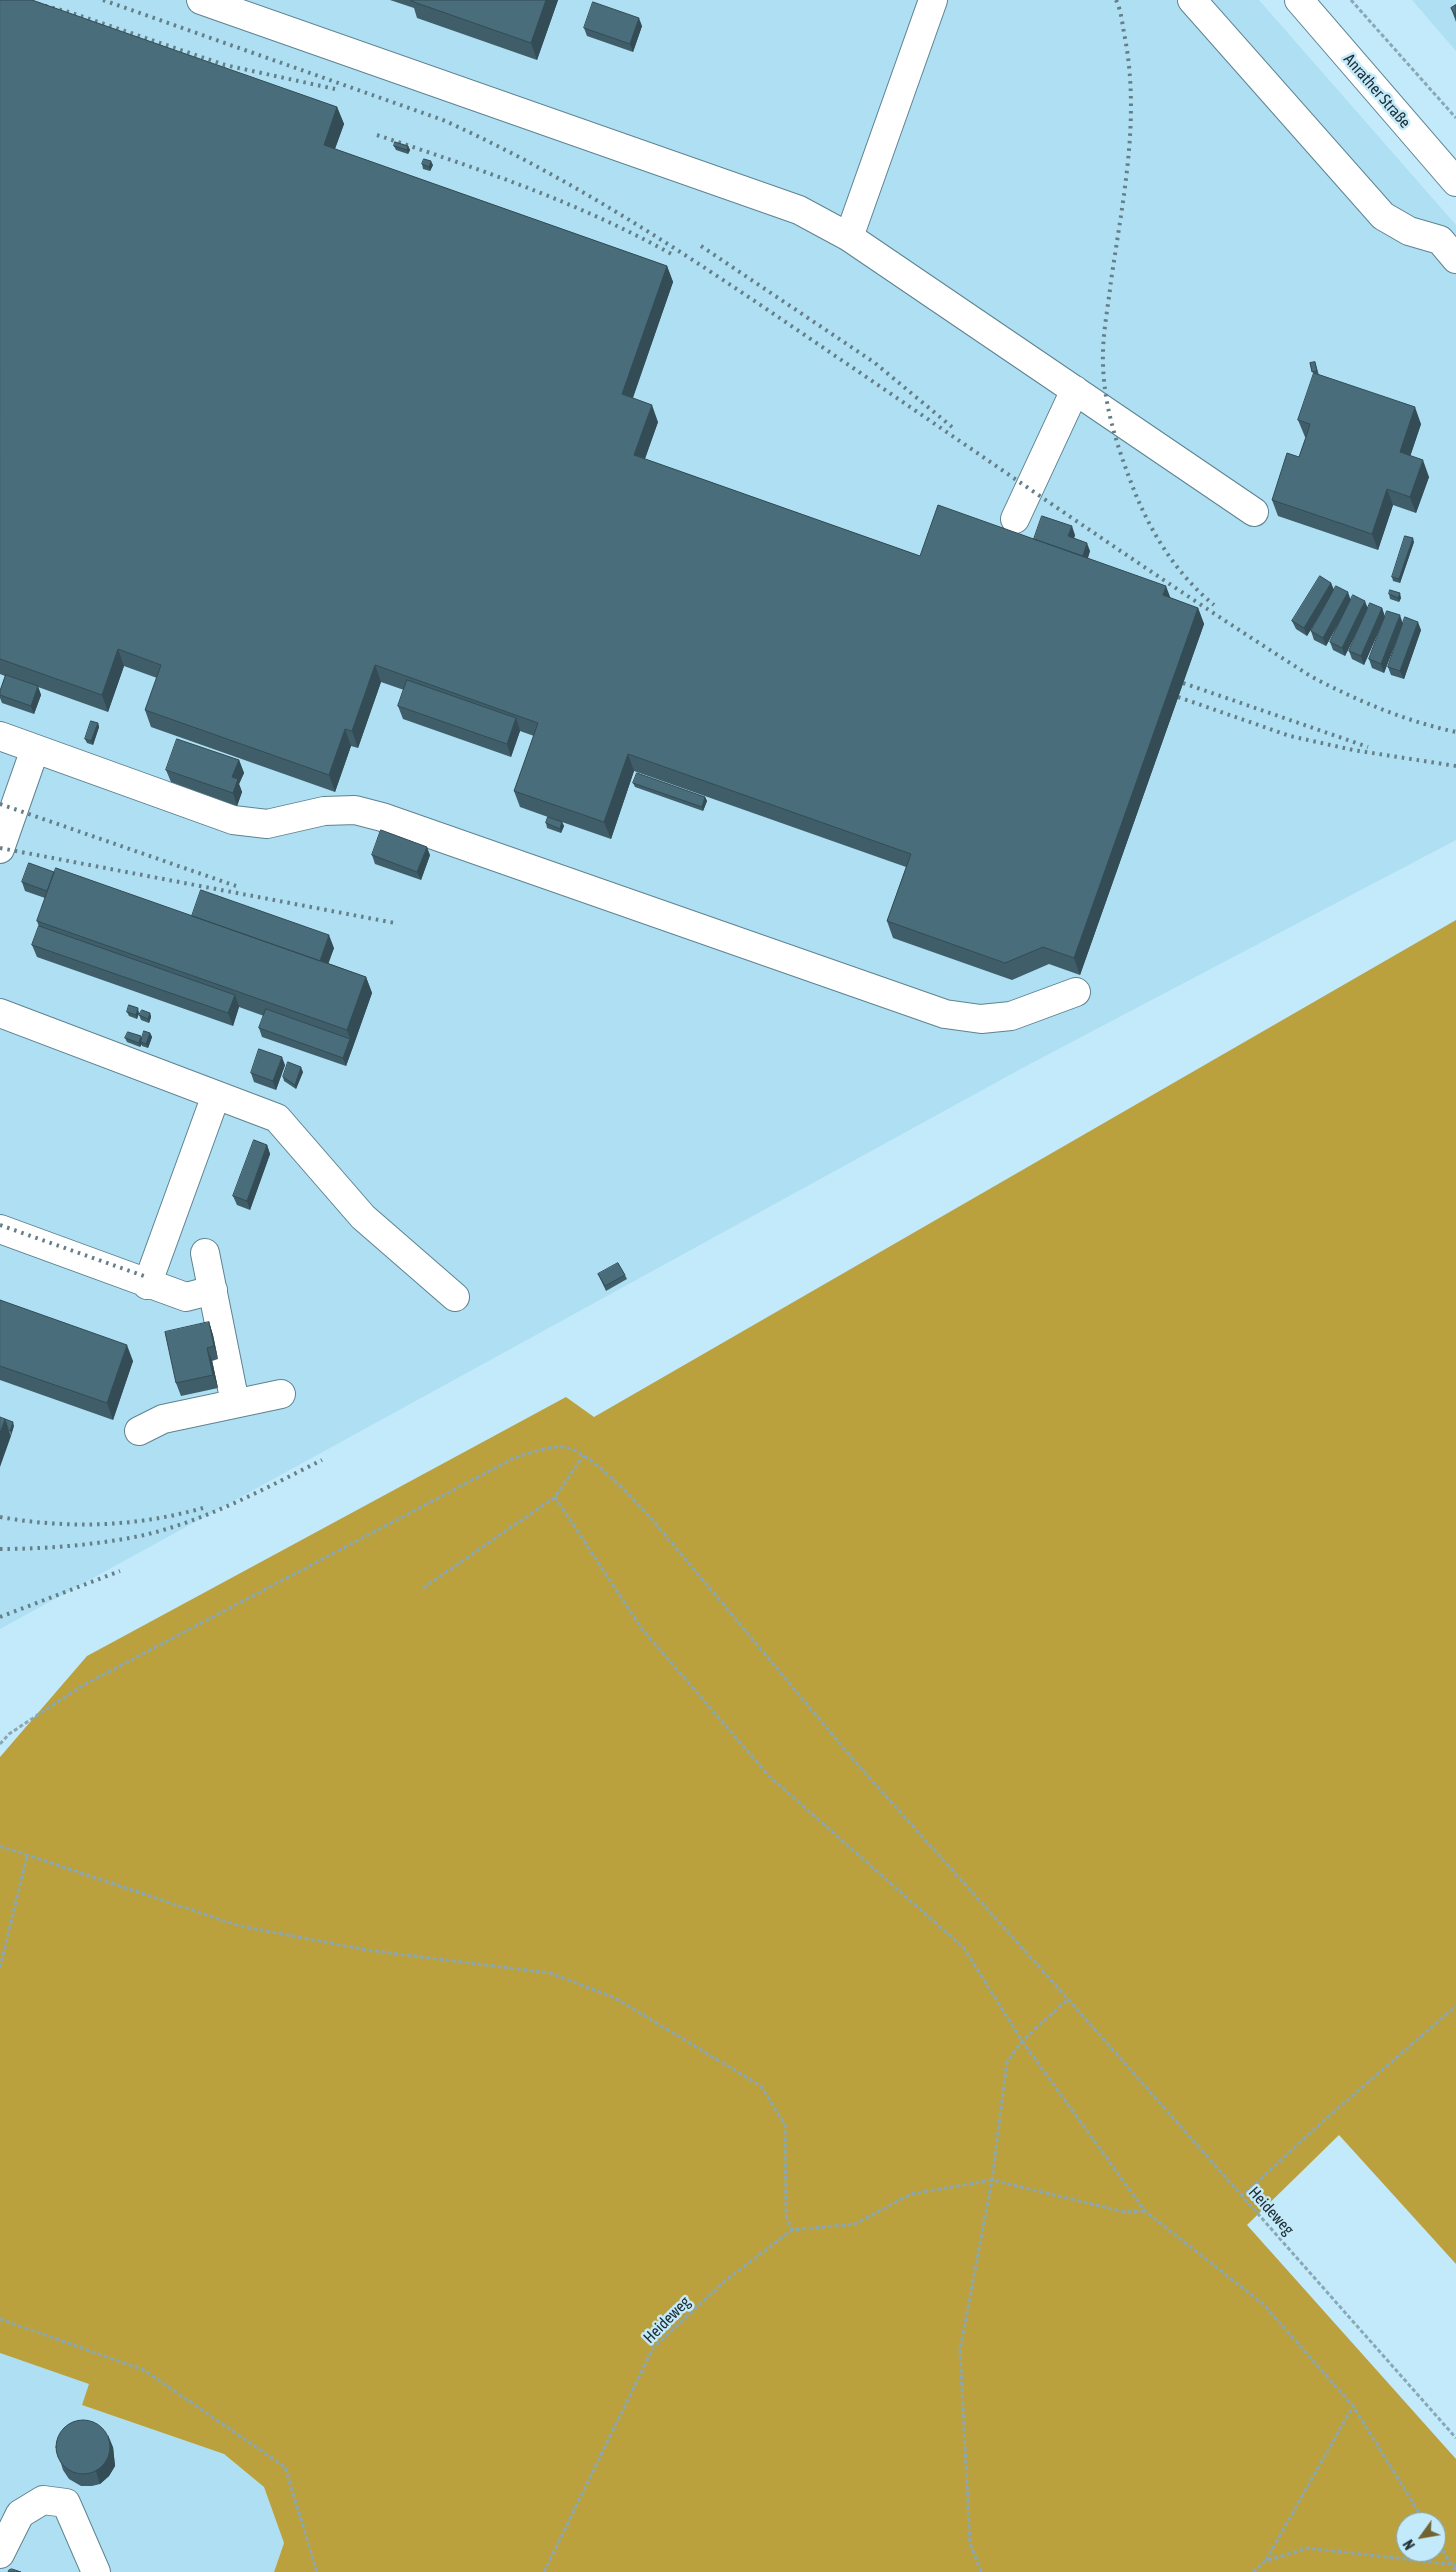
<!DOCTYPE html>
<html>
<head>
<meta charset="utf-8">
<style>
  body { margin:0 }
  #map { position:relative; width:1456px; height:2572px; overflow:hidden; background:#c3eafa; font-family:"Asap Condensed",sans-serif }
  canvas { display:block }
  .north { position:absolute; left:1396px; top:2512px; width:50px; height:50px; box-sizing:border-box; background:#c3eafa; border:1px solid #82a0ac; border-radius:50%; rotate:238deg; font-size:14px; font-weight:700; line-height:20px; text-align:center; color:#213036 }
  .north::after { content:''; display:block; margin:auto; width:18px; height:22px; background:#706330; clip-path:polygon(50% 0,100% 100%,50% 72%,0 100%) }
</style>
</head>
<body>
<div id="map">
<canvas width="1456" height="2572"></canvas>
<div class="north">N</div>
</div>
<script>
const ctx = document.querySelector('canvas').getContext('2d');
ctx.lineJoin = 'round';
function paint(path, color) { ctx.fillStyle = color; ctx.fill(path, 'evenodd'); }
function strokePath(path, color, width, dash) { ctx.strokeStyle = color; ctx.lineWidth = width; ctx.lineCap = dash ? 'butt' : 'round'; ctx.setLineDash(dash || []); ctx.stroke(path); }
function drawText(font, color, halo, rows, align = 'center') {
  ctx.font = font + ' "Asap Condensed",sans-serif'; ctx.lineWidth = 5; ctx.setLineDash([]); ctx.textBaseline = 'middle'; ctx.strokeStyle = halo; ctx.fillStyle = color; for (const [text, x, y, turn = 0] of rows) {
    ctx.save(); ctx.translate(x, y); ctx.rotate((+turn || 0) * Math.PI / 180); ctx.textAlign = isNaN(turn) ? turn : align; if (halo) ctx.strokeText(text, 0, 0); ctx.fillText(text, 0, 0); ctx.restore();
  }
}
const built = new Path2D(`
  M0,0H1259L1456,225V840L1028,1065L0,1629Z
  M1412,0H1456V51Z
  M0,2353L90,2384L82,2405L224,2454L264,2487L284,2543L274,2572H0Z`);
const forest = new Path2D(`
  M1456,920V2264L1339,2135L1247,2225L1456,2459V2572H274L284,2543L264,2487L224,2454L82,2405L89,2384L0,2353V1757L87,1656L566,1397L594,1417ZM1406,2522H1436V2552H1406Z`);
const path = new Path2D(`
  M1351,0L1456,118
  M555,1497L642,1629L769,1776L964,1948L1022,2041L1145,2211L1263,2304L1353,2406L1425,2522
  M423,1588L555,1497L583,1456
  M0,1744L9,1734L80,1687L514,1458C529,1454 546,1446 563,1447C588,1449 632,1498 650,1517L857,1764L1068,1999L1456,2438
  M0,1846L240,1926L367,1950L550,1973L615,1998L761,2086L785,2125L786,2216L792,2230
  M0,1968L27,1856
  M1241,2197L1322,2122L1456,2006
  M0,2319L144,2370L285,2467L317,2572
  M1436,2539L1456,2572
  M1266,2560L1353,2406
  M544,2572L653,2348L726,2280L792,2230L855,2224L911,2194L992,2180L1125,2212L1144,2211
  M981,2572L970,2543L960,2350L992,2180L1007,2062L1022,2041L1068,1999
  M1253,2572L1265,2561L1308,2548L1456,2565`);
const minor = new Path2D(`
  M201,0L799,210L849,237L933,0
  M1192,0L1383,216L1409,231L1440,240L1456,259
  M849,237L1254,512
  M1015,519L1075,390
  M0,736L233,820L267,824L324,811L355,810L382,817L945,1014L981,1019L1011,1016L1076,992
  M0,849L35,749
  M0,1013L277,1118L363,1217L455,1297
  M0,1229L186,1297L213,1290
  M205,1253L235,1403
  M147,1285L216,1095
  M139,1431L163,1419L281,1394
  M0,2554L20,2514L43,2500L66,2503L96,2572`);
const major = new Path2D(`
  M1299,0L1456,182`);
const rail = new Path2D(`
  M23,0L69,12L225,65L335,89
  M103,0L443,120C583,183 708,269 834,355C993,463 1150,574 1312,677C1358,701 1405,721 1456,732
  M1116,0C1121,10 1122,22 1124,33C1141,116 1123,198 1111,281C1108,308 1102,336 1103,364C1104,406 1117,446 1132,485C1149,530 1176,574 1214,605
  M377,135C479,169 581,203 675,256
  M701,246L875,363L952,427
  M1183,683L1368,747
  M1178,697L1290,736L1353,750L1456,766
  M0,804L236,886
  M0,848L395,923
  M0,1225L144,1276
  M0,1517C68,1529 136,1527 203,1508
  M0,1549C46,1549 94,1545 140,1536C203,1522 264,1489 322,1460
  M0,1617L120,1571`);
const wall = new Path2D(`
  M0,0L337,107L344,124L335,149L667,266L673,282L633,398L658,422L645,459L920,556L1034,539L1075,535L1074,538L1090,551L1088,558L1171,598L1198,608L1204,624L1080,975L1049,964L1012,980L893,938L887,921L906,867L634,771L611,839L562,822L564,826L561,833L547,828L546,823L548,817L520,807L514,791L534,736L520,731L511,757L403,719L398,706L404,690L381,682L358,748L351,746L335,792L151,727L145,710L157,678L124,666L108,712L38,687L41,695L34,714L2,703L0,698V691L5,676L0,674Z
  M390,0H558L537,60L417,18L414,8Z
  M1456,5V22L1451,8Z
  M642,26L633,52L587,36L584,28Z
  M394,146H408L410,150L408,154L396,150Z
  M422,164L433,165L430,171L423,169Z
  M1315,362L1319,375L1421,424L1410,456L1429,477L1416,513L1393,505L1378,550L1278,516L1272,500L1299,457L1306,437H1305L1298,420L1314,375L1310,363Z
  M1414,542L1400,583L1393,581L1392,577Z
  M1331,583L1334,590L1368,609L1382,608L1385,617L1421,630L1404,679L1391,675L1388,667L1401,628L1384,673L1372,668L1369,659L1384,619L1364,665L1352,659L1349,651L1366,613L1345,656L1333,650L1330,642L1342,616L1326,646L1314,640L1311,631L1324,607L1307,636L1296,629L1292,621Z
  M1389,594L1401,598L1399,602L1390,599Z
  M98,723L99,727L93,745L87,743L85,739Z
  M239,760L244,773L239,784L242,792L237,806L171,782L166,770Z
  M633,783L705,797L707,801L703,811L635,787Z
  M372,855H430L421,880L375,864Z
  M54,872L192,916L334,948L328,963L366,977L372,993L346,1066L262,1037L259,1028L264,1016L239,1007L233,1026L37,957L32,945L39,927L37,921L45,898L25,891L22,882Z
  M127,1012L139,1013L137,1019L129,1016Z
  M150,1013L151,1017L149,1023L141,1020L139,1015Z
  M150,1033L152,1037L148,1048L142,1046V1044L140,1047L127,1042L125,1038H142Z
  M285,1065L276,1090L254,1082L251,1073Z
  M303,1072L296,1089L284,1081L283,1077Z
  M267,1145L270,1154L250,1210L237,1205L233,1196Z
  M598,1274L625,1275L627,1279L606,1291Z
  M0,1300L133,1361L113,1420L0,1380Z
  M209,1322L213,1335L218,1359L212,1361L218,1388L181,1396L176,1383Z
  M113,2447L115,2466L109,2476L100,2484L92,2486H81L69,2479L63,2470L59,2457Z`);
const shadedWall = new Path2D(`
  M546,0H558L537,60L531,43Z
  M639,18L642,26L633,52L630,44Z
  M337,107L344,124L330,162L324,145Z
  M408,146L410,150L408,154L407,150Z
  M431,161L433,165L430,171L429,167Z
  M667,266L673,282L628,411L622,394Z
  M652,405L658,422L640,472L634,455Z
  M1415,407L1421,424L1406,469L1400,452Z
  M1423,460L1429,477L1416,513L1410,497Z
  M1387,489L1393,505L1378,550L1372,534Z
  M1072,526L1075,535L1072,544L1068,536Z
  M1413,538L1414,542L1400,583L1399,579Z
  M1087,543L1090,551L1083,571L1080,563Z
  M1331,583L1334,591L1307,636L1304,628Z
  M1166,586L1172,602L1163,595Z
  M1348,592L1351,601L1326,646L1323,638Z
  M1400,593L1401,598L1399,602L1398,598Z
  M1365,601L1368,609L1345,656L1342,648Z
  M1198,608L1204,624L1080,975L1074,958Z
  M1382,608L1385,617L1364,665L1361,656Z
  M1400,615L1403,624L1384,673L1381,664Z
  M1418,622L1421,630L1404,679L1400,671Z
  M118,649L124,666L108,712L102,695Z
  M375,665L381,682L358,748L352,731Z
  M38,686L41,695L34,714L31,706Z
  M516,718L520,731L511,757L507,744Z
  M98,723L99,727L93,745L91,741Z
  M345,729L351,746L335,792L329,775Z
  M628,754L634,771L611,839L604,822Z
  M239,760L244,773L239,784L242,792L237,806L233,793L232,777Z
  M705,797L707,801L703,811L702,807Z
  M562,822L564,826L561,833L560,829Z
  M427,847L430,855L421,880L417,872Z
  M329,935L334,948L324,976L319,964Z
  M366,977L372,993L353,1047L347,1030Z
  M235,995L239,1007L233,1026L228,1013Z
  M138,1008L139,1013L137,1019L136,1015Z
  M150,1013L151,1017L149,1023L148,1019Z
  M150,1033L152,1037L148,1048L146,1044Z
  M141,1036L143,1041L141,1042L142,1044L140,1047L139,1043Z
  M350,1039L353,1047L346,1066L343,1058Z
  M282,1057L285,1065L276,1090L273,1081Z
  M301,1067L303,1072L296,1089L295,1085Z
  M267,1145L270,1154L250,1210L247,1201Z
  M209,1322L213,1335L218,1359L214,1346Z
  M127,1345L133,1361L113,1420L107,1403Z
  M207,1348L212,1361L218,1388L213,1375Z
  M5,1419L11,1436L0,1467V1433Z
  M13,1422L14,1426L11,1436L10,1431Z
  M108,2435L113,2447L115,2466L109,2476L100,2484L96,2471Z`);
const building = new Path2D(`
  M0,0H32L337,107L324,145L667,266L622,394L652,405L634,455L920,556L938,505L1166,586L1163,595L1198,608L1074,958L1043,947L1005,963L887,921L911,854L628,754L604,822L514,791L538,723L375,665L352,731L345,729L329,775L145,710L161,665L118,649L102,695L0,659Z
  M412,0H546L531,43L411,1Z
  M593,2L639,18L630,44L584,28Z
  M1456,5V17L1451,8Z
  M395,142L408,146L407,150L394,146Z
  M424,159L431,161L429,167L422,164Z
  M1315,362L1317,371L1312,372L1310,363Z
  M1314,373L1415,407L1400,452L1423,460L1410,497L1387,489L1372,534L1272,500L1287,453L1299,457L1307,434L1310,424L1298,420Z
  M1042,516L1072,526L1068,536L1087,543L1083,556L1034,539Z
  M1405,536L1413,538L1399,579L1392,577Z
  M1320,576L1331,583L1304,628L1292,621Z
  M1336,586L1348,592L1323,638L1311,631Z
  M1390,590L1400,593L1398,598L1389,594Z
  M1353,595L1365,601L1342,648L1330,642Z
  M1370,603L1382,608L1361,656L1349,651Z
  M1387,611L1400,615L1381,664L1369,659Z
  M1405,617L1418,622L1400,671L1388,667Z
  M6,675L38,686L31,706L0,695V691Z
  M407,680L516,718L507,744L398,706Z
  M91,721L98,723L91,741L85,739Z
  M177,739L239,760L232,777L238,779L233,793L166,770Z
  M637,773L705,797L702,807L633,783Z
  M548,817L562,822L560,829L546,823Z
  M381,830L427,847L417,872L372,855Z
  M29,863L54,872L47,891L22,882Z
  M56,868L366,977L347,1030L37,921Z
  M201,890L329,935L320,961L192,916Z
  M39,926L235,995L228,1013L32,945Z
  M129,1005L138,1008L136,1015L127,1012Z
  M266,1009L350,1039L343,1058L259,1028Z
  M142,1010L150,1013L148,1019L139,1015Z
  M144,1031L150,1033L146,1044L141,1042Z
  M128,1032L141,1036L139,1043L125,1038Z
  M259,1049L282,1057L273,1081L251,1073Z
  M288,1062L301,1067L295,1085L283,1077Z
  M254,1140L267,1145L247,1201L233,1196Z
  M618,1263L625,1275L605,1286L598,1274Z
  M0,1300L127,1345L107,1403L0,1366Z
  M209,1322L214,1346L207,1348L213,1375L176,1383L165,1332Z
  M0,1417L5,1419L0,1433Z
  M5,1419L13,1422L10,1431Z
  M56 2447a27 27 0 1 1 54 0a27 27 0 1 1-54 0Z
  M12,2569L21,2572H8L9,2570Z`);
const streetNames = [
  ["Anrather Straße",1377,91,49],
  ["Heideweg",1271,2211,48],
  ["Heideweg",667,2320,-45]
];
paint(built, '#afdff2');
paint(forest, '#bba13e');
strokePath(minor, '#5e8391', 30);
strokePath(major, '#5e8391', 30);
strokePath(path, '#89a7b4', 3, [4, 2.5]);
strokePath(minor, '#fff', 28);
strokePath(major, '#fff', 28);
strokePath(rail, '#657e88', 4, [2.5, 5]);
paint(wall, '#3f5e69');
paint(shadedWall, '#334c55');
paint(building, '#496d7a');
strokePath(building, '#334c55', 1);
drawText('16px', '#213036', '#c3eafa', streetNames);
</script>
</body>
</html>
